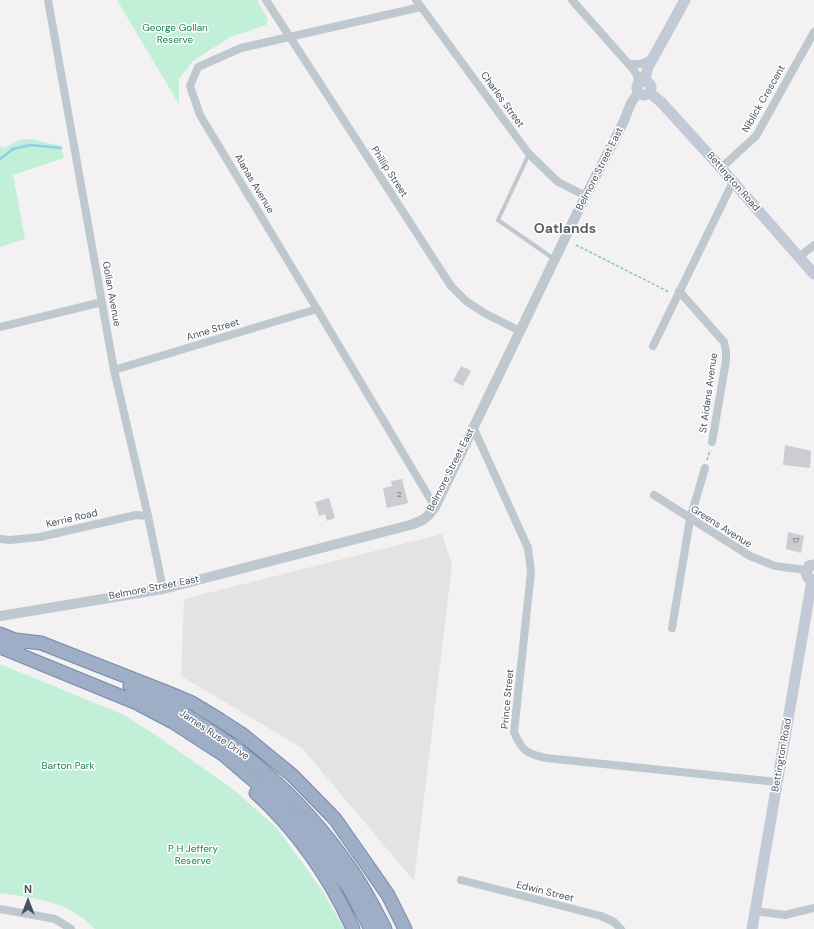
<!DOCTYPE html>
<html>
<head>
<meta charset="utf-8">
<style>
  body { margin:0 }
  #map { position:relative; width:814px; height:929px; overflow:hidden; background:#f3f1f1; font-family:"DM Sans",sans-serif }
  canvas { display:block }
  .north { position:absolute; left:8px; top:881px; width:40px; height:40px; -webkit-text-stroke:3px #fff; paint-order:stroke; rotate:0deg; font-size:11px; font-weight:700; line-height:16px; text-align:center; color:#49525e }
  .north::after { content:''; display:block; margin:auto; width:14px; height:18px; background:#49525e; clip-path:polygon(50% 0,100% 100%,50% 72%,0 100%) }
</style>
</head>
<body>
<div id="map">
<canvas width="814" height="929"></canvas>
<div class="north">N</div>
</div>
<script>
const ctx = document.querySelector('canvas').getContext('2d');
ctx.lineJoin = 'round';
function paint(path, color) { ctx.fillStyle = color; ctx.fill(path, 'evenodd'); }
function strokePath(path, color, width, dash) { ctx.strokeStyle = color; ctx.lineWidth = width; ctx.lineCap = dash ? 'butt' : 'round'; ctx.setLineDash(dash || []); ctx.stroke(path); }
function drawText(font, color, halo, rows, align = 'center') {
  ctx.font = font + ' "DM Sans",sans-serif'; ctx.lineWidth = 3; ctx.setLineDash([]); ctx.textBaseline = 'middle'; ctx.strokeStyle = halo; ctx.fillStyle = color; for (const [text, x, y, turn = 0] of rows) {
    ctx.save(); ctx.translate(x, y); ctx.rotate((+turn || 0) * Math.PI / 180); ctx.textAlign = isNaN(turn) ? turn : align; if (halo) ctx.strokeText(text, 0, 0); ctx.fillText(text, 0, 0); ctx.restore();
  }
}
const education = new Path2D(`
  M442,534L452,565L414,881L302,748L181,676L184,599Z`);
const green = new Path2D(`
  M117,0H257L268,19L266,25L230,37L193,61L179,79V104Z
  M32,139C42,141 51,145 61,145L64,158L13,175L25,239L0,247V144L2,149L20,140Z
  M0,664L124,715L160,738L234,790L277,828L324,893L344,929H95C68,901 36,898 0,893Z`);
const stream = new Path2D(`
  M0,159L13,149L30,145L61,148`);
const building = new Path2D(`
  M461,366L471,371L463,386L453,381Z
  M785,445L811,451L810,468L783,465Z
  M402,479L408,503L387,508L383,488L392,486L391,481Z
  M329,498L335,518L327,521L325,514L319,516L315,502Z
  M788,532L804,536L801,553L786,549Z`);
const path = new Path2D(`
  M576,245L669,292
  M707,460L710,450`);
const service = new Path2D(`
  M529,154L498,220L554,259`);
const minor = new Path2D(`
  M48,0L114,370L148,516L163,589
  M266,0L451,286L466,301L484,313L520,331
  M416,0L529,154L558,182L586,196
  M572,0L633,69L637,75L638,84
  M421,7L241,48L198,67L190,86L200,115L317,309L435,507
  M629,64H641L653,58
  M721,168L756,136L814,32
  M799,257L814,245
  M679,291L724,342L726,351V361L712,442
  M0,327L102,302
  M653,346L733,182
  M114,370L317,309
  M473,427L528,548L531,572L514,732C522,751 527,754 546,758L777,782
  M654,495L750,556L775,566L806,570
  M0,539L10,540L40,537L136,515L148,516
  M672,628L690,519L705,468
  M461,880L601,916L614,922L621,929
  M0,909L55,919L71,929
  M755,911L785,915L814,908`);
const tertiary = new Path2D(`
  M0,616L163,589L410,525C423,521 427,518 435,507L581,205L623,123L631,103L638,93`);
const secondary = new Path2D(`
  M637 88a7 7 0 1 1 14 0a7 7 0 1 1-14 0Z
  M644,81L648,67L685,0
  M650,93L661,102L721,168L814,274
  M814,565L809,566L806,573L808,578L814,580
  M752,929L812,580`);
const trunk = new Path2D(`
  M0,634L22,643
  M16,640L41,643L166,692L192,703L220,720L243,735L292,775L335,819L370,869L388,895L405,929
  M0,647L137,703L173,722L224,755L272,796L310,836L349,888L371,929
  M130,686C221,728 298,790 354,874C366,891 375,910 385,929
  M256,793C297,830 331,879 353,929`);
const numberNames = [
  ["2",399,495],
  ["17",796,541]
];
const parkNames = [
  ["George Gollan",175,28],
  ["Reserve",175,40],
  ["Barton Park",68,766],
  ["P H Jeffery",193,849],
  ["Reserve",193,861]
];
const streetNames = [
  ["Niblick Crescent",764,99,-60],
  ["Charles Street",502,100,54],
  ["Belmore Street East",600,169,-63],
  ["Phillip Street",389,172,57],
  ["Bettington Road",733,182,49],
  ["Alanas Avenue",254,184,59],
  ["Gollan Avenue",111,294,80],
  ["Anne Street",213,330,-17],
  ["St Aidans Avenue",709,393,-82],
  ["Belmore Street East",451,470,-63],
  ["Kerrie Road",72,519,-13],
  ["Greens Avenue",721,527,32],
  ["Belmore Street East",154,588,-11],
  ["Prince Street",508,699,-85],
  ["James Ruse Drive",214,735,34],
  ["Bettington Road",782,755,-80],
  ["Edwin Street",545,892,14]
];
const districtNames = [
  ["Oatlands",565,229]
];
paint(education, '#e4e2e3');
paint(green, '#c1efd7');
strokePath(stream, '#90cfea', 2.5);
paint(building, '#cbcdd3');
strokePath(trunk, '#7589aa', 15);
strokePath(path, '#7accab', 1.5, [3, 2]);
strokePath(service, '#bfc7cf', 4);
strokePath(minor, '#bfc7cf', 8);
strokePath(tertiary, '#bfc7cf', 10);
strokePath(secondary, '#c2cad7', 11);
strokePath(trunk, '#9eaec6', 13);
drawText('8px', '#6a717b', null, numberNames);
drawText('10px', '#1a7f56', '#fff', parkNames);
drawText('10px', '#49525e', '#fff', streetNames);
drawText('bold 14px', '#5d6066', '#fff', districtNames);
</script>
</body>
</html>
